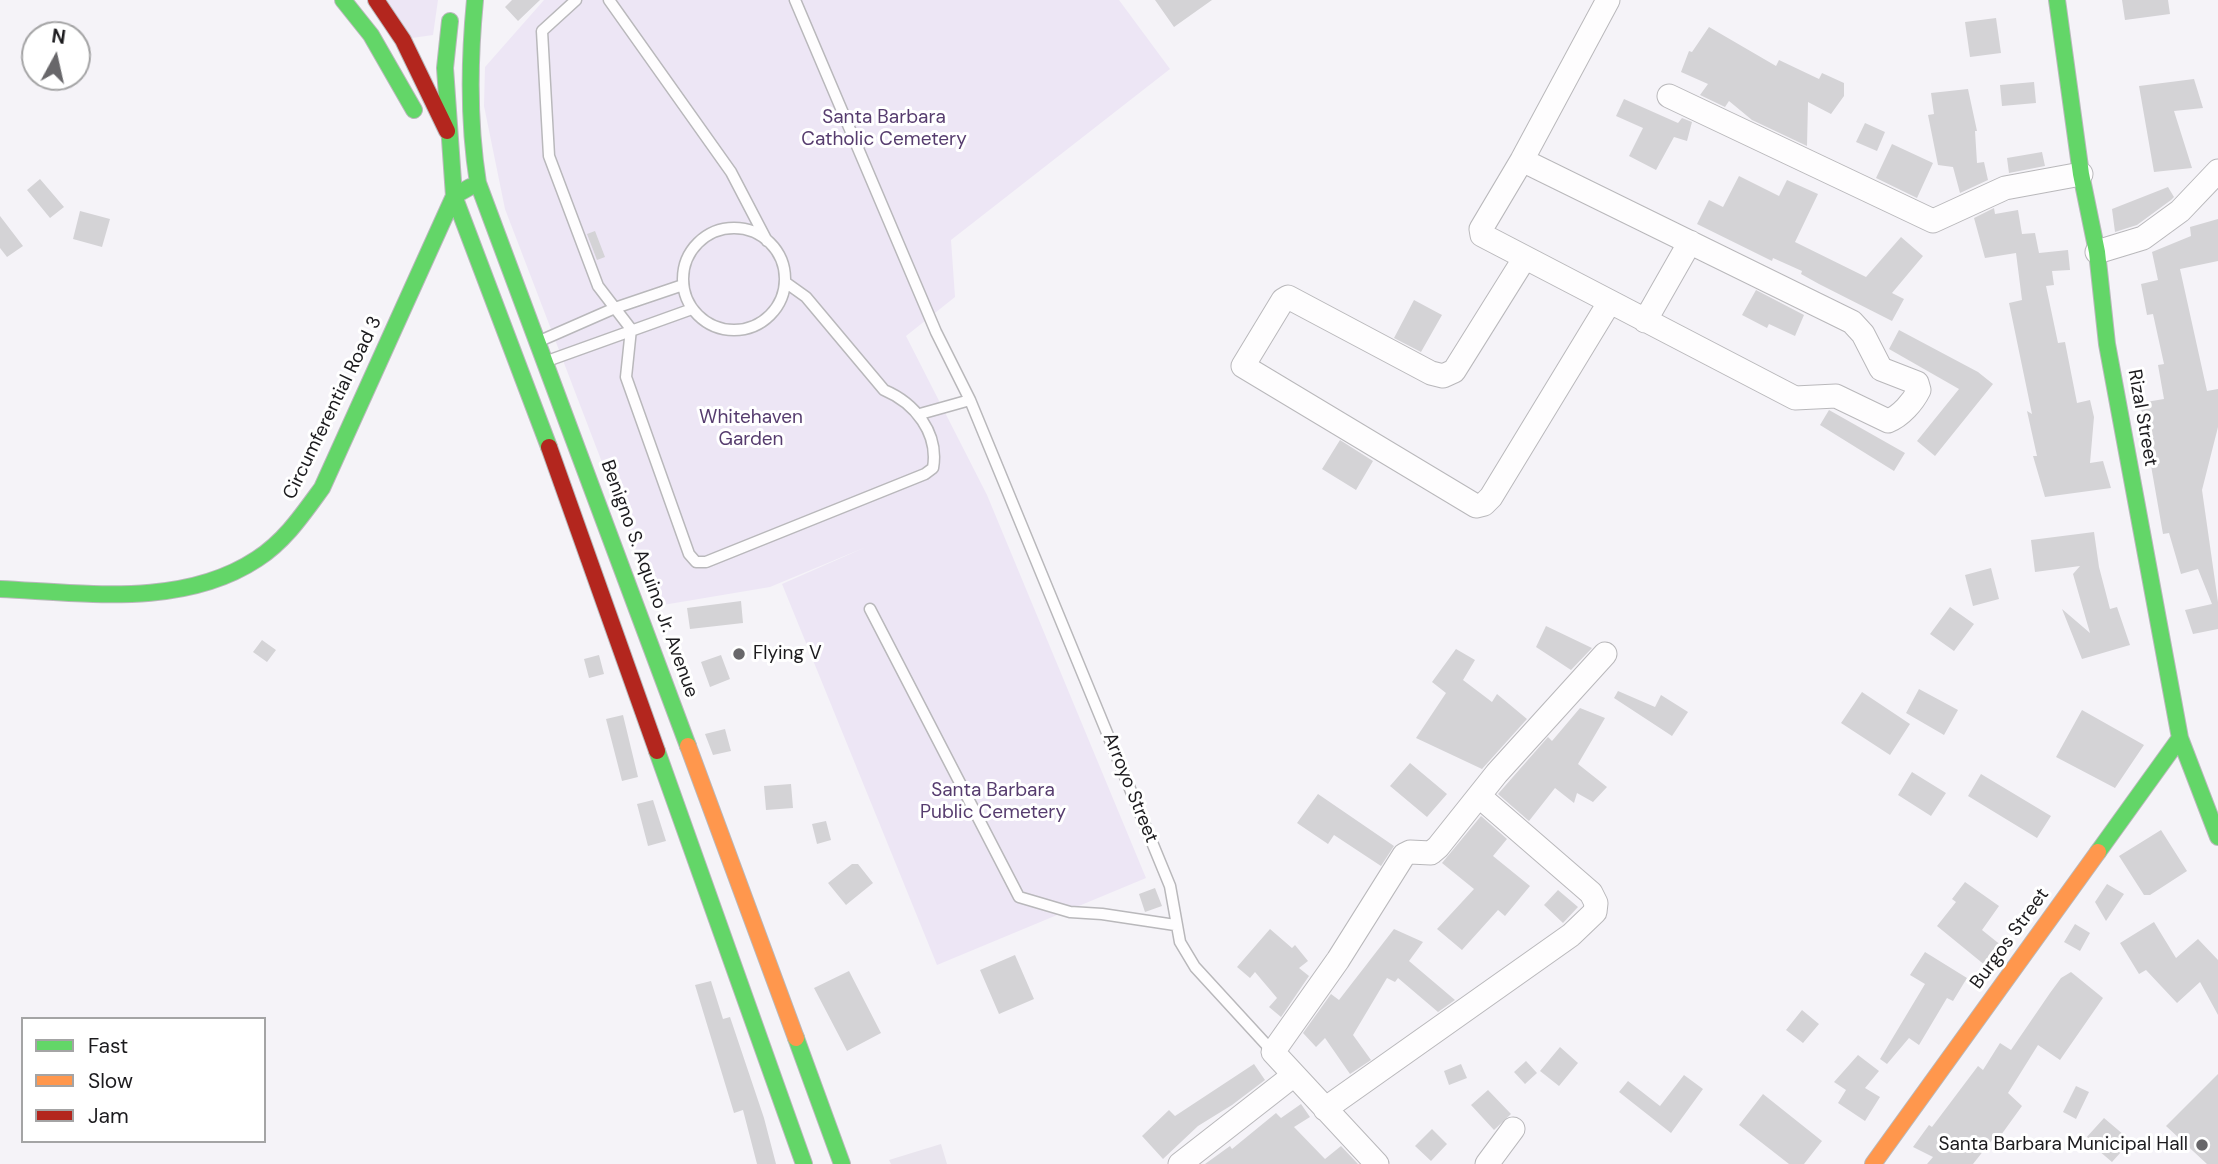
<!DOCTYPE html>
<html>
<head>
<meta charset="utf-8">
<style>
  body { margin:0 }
  #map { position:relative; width:2218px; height:1164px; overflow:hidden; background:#f5f3f8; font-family:"DM Sans",sans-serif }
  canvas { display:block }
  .legend { position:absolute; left:21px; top:1017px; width:245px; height:126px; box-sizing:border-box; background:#fff; border:2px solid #a4a4a5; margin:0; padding:9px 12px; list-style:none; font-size:21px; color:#1c1b1e }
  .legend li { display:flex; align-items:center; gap:14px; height:35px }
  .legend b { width:35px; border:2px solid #a4a4a5 }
  .north { position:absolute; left:21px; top:21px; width:70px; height:70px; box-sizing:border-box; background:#fff; border:2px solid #a4a4a5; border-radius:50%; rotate:8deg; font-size:19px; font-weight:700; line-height:28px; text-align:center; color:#1c1b1e }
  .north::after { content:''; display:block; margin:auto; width:24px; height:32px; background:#68676a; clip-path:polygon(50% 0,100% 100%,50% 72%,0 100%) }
</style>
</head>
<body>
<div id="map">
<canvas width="2218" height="1164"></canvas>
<ul class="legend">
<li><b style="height:9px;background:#63d668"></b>Fast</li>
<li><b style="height:9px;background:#ff974d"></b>Slow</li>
<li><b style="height:9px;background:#b3261e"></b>Jam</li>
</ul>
<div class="north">N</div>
</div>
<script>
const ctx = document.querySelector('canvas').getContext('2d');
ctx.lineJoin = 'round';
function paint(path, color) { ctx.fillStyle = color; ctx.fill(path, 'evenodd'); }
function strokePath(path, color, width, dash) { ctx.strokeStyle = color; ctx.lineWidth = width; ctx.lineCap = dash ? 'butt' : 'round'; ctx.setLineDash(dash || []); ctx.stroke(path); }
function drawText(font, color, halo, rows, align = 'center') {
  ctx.font = font + ' "DM Sans",sans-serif'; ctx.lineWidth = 6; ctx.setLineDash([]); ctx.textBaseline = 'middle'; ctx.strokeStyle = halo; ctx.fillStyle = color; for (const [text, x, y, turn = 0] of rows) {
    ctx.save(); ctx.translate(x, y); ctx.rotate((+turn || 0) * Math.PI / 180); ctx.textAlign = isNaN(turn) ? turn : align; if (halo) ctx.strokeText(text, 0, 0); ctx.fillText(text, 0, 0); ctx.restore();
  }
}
const built = new Path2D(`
  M941,1144L947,1164H891L889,1160Z`);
const green = new Path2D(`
  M387,0H438L433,35L412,38Z
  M544,0H1119L1170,69L951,240L955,297L906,336L987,495L1146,878L937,965L782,584L866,547L770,587L657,606L505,209L484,106L485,67Z`);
const building = new Path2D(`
  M512,0H540L518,21L505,7Z
  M1155,0H1212L1174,27Z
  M2122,0H2168L2170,14L2125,20Z
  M1996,18L2001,53L1970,57L1965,22Z
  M1709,27L1776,66L1779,60L1819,79L1822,73L1844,83V96L1831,114L1808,102L1807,146L1752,120L1729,101L1725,107L1700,95L1708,84L1681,72L1689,51L1692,52Z
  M2194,79L2203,108L2174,111L2192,168L2154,172L2139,86Z
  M2034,82L2036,103L2002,106L2000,85Z
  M1968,89L1977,131H1975L1977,163L1984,162L1988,180L1960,193L1953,167L1938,165L1928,115L1934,114L1931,93Z
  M1624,99L1678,123L1682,118L1692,122L1687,141L1674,137L1656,170L1629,156L1643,128L1616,116Z
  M1865,123L1885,132L1877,151L1856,142Z
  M1892,144L1933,163L1917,198L1876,178Z
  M2042,152L2045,166L2009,173L2007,158Z
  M1739,176L1779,196L1787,180L1818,194L1795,242L1866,277L1901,237L1923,256L1892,293L1904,299L1892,321L1819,284L1801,274L1802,271L1773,258L1772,261L1697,224L1709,200L1723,207Z
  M40,179L64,207L50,218L27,190Z
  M2168,187L2174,197L2171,200L2137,225L2115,232L2112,209Z
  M1994,208L1995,214L2018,210L2022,234L2035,233L2039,253L2068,250L2070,270L2052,271L2054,285L2046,286L2058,343L2065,342L2077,403L2090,400L2094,417L2090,463L2103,461L2111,488L2045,497L2033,456H2037L2027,411L2032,414L2009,303L2022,300L2016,253L1985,258L1974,218Z
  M80,211L110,219L102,247L73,239Z
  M0,216L23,246L7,257L0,248Z
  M2218,219V261L2180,269L2207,391L2218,389V427L2202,490L2218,602V629L2193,634L2185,610L2212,604L2198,569L2181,574L2169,533L2163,534L2140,403L2164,399L2158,365L2164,364L2153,314L2147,315L2141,284L2158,280L2152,252L2191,236L2190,227Z
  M595,231L605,257L597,260L587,234Z
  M1756,290L1804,315L1795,336L1769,324L1767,328L1742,315Z
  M1414,300L1442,315L1421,352L1394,338Z
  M1899,330L1978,372L1993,384L1935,456L1917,441L1959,389L1889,349Z
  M1829,410L1905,453L1894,471L1820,425Z
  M1340,440L1373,461L1356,490L1322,469Z
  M2094,532L2099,567L2110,609L2117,607L2130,645L2082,659L2062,609L2090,633L2073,574L2080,566L2035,572L2031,540Z
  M1991,568L1999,599L1973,606L1965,575Z
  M741,601L743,623L690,629L687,608Z
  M1950,607L1974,624L1954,651L1930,634Z
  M1546,626L1592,648L1571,670L1536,647Z
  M262,640L276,650L267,662L253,652Z
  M1456,649L1475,660L1463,680L1492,702L1497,694L1527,719L1482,769L1416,738L1446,693L1432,682Z
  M599,655L604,674L589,678L584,659Z
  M721,655L730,679L710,687L701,662Z
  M1919,689L1958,710L1944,735L1906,713Z
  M1618,691L1655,707L1661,695L1688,712L1672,736L1614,698Z
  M1862,692L1910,724L1890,755L1841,723Z
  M1580,708L1605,718L1578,764L1607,787L1593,802L1577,793L1574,803L1555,788L1529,821L1498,794L1548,737L1552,741Z
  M2082,710L2144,745L2115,788L2056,757Z
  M623,715L638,777L622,781L606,719Z
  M725,729L731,751L713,755L705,734Z
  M1410,763L1447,794L1427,817L1390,786Z
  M1912,772L1946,793L1931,816L1898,795Z
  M1981,774L2051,816L2037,838L1968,796Z
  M791,784L793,808L766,810L764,786Z
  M1318,794L1394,846L1381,866L1334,835L1328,844L1297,823Z
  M653,800L666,841L648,846L637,804Z
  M1481,816L1507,839L1493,856L1530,886L1505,916L1498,910L1462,950L1437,929L1474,889L1442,863Z
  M826,821L831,840L817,844L812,824Z
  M2161,830L2187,871L2150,895H2144L2119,856Z
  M852,864H858L873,883L846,905L828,883Z
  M1965,882L1999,906L1982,930L2002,946L1986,966L1937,926L1956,902L1952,899Z
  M2107,884L2124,894L2106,921L2095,902Z
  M1155,888L1162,906L1145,912L1139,894Z
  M1558,890L1578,907L1563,923L1544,905Z
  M2154,922L2176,958L2198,939L2218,960V1015L2200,982L2177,1003L2146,970L2139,974L2120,943Z
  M2075,924L2090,933L2080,951L2064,942Z
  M1270,929L1292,948L1295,945L1308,961L1299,968L1309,976L1281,1017L1269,1007L1277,998L1255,972L1250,978L1237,967Z
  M1394,929L1423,942L1409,961L1455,1000L1438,1012L1398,978L1395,982L1387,978L1353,1035L1371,1060L1350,1074L1325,1038L1316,1047L1303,1033L1331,994L1339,1000Z
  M1925,952L1967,978L1953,1001L1947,998L1919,1045L1909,1038L1887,1064L1880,1059L1925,984L1910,975Z
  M1015,955L1034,999L999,1014L980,970Z
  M849,971L881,1033L847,1051L814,988Z
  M2071,972L2103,998L2060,1060L2038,1045L2008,1093L2022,1106L1996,1142L1992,1140L1973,1164H1927L1933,1157L1913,1147L1929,1125L1932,1127L1978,1066L1983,1070L2000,1043L2011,1050L2050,993L2061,978Z
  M711,981L723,1019L730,1017L764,1118L776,1164H757L743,1110L734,1113L695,985Z
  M1802,1010L1819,1024L1803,1043L1786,1030Z
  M1560,1047L1578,1063L1559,1086L1540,1071Z
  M1858,1055L1879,1071L1865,1088L1880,1097L1865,1121L1838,1103L1846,1090L1834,1082Z
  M1526,1061L1537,1073L1525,1084L1514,1072Z
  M1254,1064L1265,1080L1232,1105L1198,1126L1163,1159L1142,1136L1169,1110L1175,1116Z
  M1461,1064L1467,1078L1449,1085L1444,1071Z
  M2218,1074V1164H2207L2166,1126Z
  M1684,1075L1703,1089L1671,1133L1619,1092L1628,1081L1660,1106Z
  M2076,1086L2089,1092L2076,1119L2063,1112Z
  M1488,1090L1511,1114L1494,1130L1471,1105Z
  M1763,1094L1822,1141L1804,1164H1789L1739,1125Z
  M1301,1104L1310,1117L1294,1127L1325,1159L1341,1146L1358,1164H1205L1230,1146L1232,1149L1276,1113L1281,1118Z
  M2104,1118L2131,1141L2112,1162L2085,1139Z
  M1432,1129L1447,1144L1431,1161L1415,1146Z`);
const lane = new Path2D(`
  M576,0L542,31L549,156L598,286L631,329L626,377L689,554L696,562H706L925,474L933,468C939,433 915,403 884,390L806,297L785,282
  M609,0L731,172L767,241
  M795,0L936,332L970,400L1170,886L1180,942L1195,967L1273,1052
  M683 279a51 51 0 1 1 102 0a51 51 0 1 1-102 0Z
  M542,340L615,308L683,285
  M550,360L692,309
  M920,414L970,400
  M870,609L1019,897L1070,912L1102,914L1175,925`);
const street = new Path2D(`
  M1669,96L1933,221L2005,188L2081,174
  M1522,160L1852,322L1863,334L1881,369L1917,383L1919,390C1913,402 1901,416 1888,421L1836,396L1795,398L1482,235L1481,229L1522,160L1608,0
  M2097,252L2143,238L2180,211L2218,171
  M1524,259L1454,371L1443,376L1431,373L1288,297L1283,300L1243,366L1476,506L1484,504L1491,497L1609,303
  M1645,321L1690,242
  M1325,1109L1571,935L1595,912L1596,903L1591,893L1479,796
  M1180,1164L1294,1075
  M1377,1164L1273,1052L1338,960L1404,855L1410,852L1431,853L1438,847L1497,773L1605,654
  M1487,1164L1513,1129`);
const fast = new Path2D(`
  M343,0L371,35L414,110
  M475,0C469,62 468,121 478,183L688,746
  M2057,0L2081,174L2097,252L2107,344L2180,738L2218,837
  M450,21L445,68L454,196L549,447
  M0,589C84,593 183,608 257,559C285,541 303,514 322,488L454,196L470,187
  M657,751L804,1164
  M2098,852L2180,738
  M796,1038L842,1164`);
const slow = new Path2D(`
  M688,746L796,1038
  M1873,1164L2098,852`);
const jam = new Path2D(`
  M376,0L403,40L447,131
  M549,447L657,751`);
const markers = [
  [739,654,7,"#68676a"],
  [2202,1145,7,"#68676a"]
];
const parkNames = [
  ["Santa Barbara",884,118],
  ["Catholic Cemetery",884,140],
  ["Whitehaven",751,418],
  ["Garden",751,440],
  ["Santa Barbara",993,791],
  ["Public Cemetery",993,813]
];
const streetNames = [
  ["Circumferential Road 3",333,408,-64],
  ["Rizal Street",2142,418,80],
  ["Benigno S. Aquino Jr. Avenue",649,579,70],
  ["Arroyo Street",1130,788,68],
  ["Burgos Street",2010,939,-54]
];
const poiNames = [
  ["Flying V",753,654],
  ["Santa Barbara Municipal Hall",2188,1145,"right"]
];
paint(built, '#e9e5ee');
paint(green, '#ede6f5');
paint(building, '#d4d3d6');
strokePath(lane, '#b9b8bb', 13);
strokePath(street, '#b9b8bb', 25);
strokePath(fast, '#b9b8bb', 18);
strokePath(slow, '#b9b8bb', 18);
strokePath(jam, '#b9b8bb', 18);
strokePath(lane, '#fefdfe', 10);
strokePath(street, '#fefdfe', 23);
strokePath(fast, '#63d668', 16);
strokePath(slow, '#ff974d', 16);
strokePath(jam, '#b3261e', 16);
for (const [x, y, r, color] of markers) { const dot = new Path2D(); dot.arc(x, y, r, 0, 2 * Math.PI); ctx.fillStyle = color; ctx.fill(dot); strokePath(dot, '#fff', 2.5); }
drawText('19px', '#563c6e', '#fff', parkNames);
drawText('19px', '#1c1b1e', '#fff', streetNames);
drawText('19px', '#1c1b1e', '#fff', poiNames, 'left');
</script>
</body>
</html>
